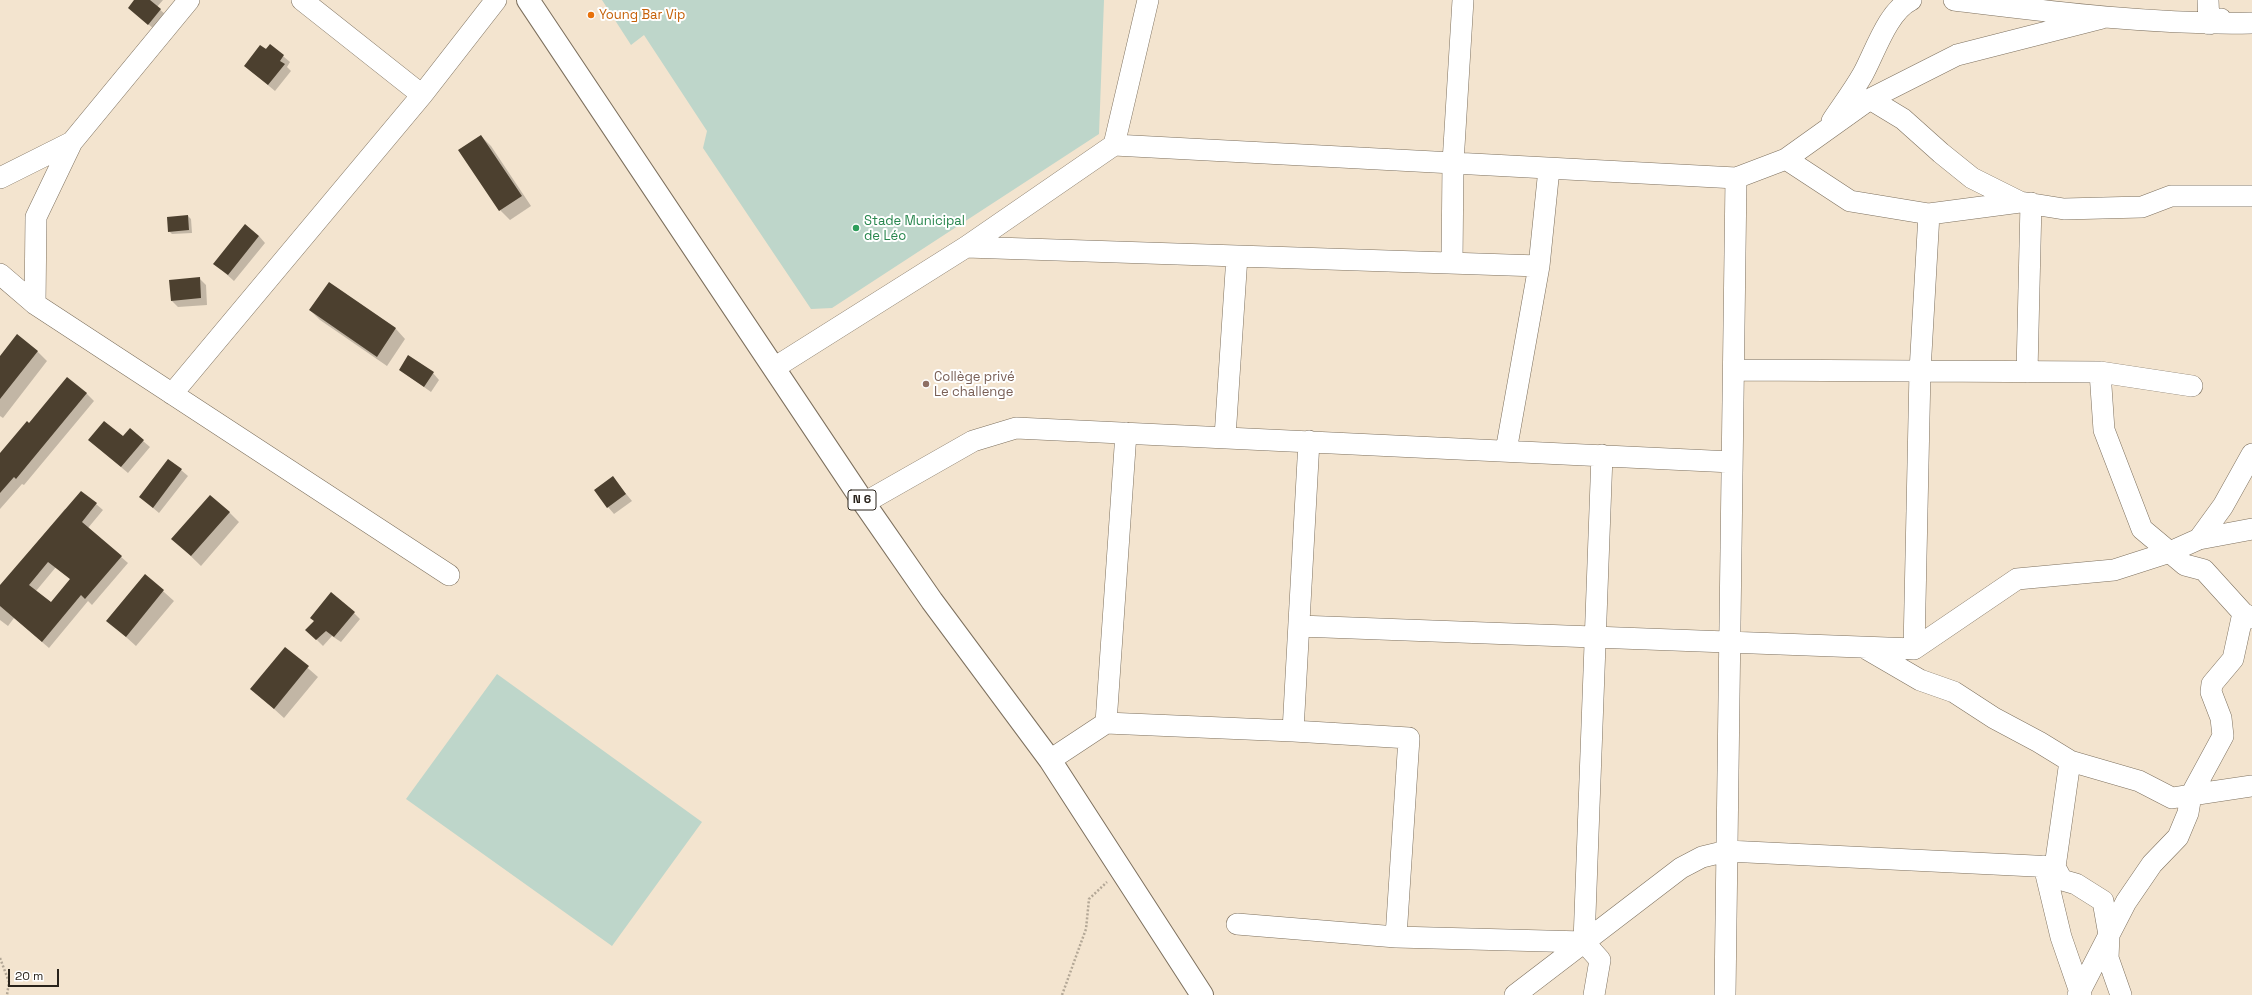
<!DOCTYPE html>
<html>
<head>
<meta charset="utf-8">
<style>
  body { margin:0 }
  #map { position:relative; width:2252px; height:995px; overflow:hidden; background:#f3e4cf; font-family:"Space Grotesk",sans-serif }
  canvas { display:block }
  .scale { position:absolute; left:8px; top:969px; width:51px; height:18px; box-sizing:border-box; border:2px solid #29231b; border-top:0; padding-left:5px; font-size:12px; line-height:14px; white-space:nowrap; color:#29231b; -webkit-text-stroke:3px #fff; paint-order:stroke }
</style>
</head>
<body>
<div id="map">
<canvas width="2252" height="995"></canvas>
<div class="scale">20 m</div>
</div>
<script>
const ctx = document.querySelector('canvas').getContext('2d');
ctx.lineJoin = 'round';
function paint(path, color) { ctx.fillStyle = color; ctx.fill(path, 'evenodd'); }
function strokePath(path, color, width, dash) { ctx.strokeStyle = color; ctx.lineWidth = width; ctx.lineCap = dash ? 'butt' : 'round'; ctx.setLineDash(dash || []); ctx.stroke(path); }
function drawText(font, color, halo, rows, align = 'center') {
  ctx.font = font + ' "Space Grotesk",sans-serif'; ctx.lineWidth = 4; ctx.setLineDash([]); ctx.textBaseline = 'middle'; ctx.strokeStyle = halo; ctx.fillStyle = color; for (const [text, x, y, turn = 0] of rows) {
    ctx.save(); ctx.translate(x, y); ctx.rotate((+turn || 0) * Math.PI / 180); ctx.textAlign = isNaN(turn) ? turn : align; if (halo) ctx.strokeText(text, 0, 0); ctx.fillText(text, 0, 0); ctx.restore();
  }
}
const green = new Path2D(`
  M602,0H1104L1099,134L832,308L811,309L703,148L707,131L644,35L631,45Z
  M497,674L702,822L612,946L406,799Z`);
const shadow = new Path2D(`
  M135,0H163L157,7L166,15L154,29L129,8Z
  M270,45L290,62L287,67L291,71L275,91L245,66Z
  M481,136L491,146L531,206L510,220L500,210Z
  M188,216L191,219L192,233L172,234L169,231Z
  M259,236L265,243L234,281L215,264Z
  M199,278L206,285L207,305L178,307L172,301Z
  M329,284L396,329L405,339L387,366L320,320L310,310Z
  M37,351L47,361L3,418L0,416V357Z
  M400,370L433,373L439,380L431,392Z
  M86,393L94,401L24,485L22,484L0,509V454L29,425Z
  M89,440L143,441L150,447L128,473Z
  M181,470L188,476L159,513L140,497Z
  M613,478L632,501L614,514L608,507Z
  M96,504L103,510L88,528L128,563L92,605L88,601L49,648L14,618L8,626L0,620V587L65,509L66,510ZM56,567L71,580L51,603L36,591Z
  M229,512L239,522L201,566L173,539Z
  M145,575L174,601L136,646L108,621Z
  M354,613L360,619L341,642L332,636L323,646L307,630Z
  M285,648L318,677L284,718L252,689Z`);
const building = new Path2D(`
  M134,0H150L161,9L148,25L128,8Z
  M270,44L284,55L280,61L285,64L268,85L244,66L260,45L266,49Z
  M481,135L522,196L499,211L458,150Z
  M188,215L189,230L168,232L167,217Z
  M245,224L259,236L228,275L213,264Z
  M200,277L201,298L171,301L169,280Z
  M329,282L396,328L377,357L309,310Z
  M17,334L38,351L0,399V356Z
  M408,355L434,372L424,387L399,370Z
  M67,377L87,393L16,479L14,477L0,493V453L27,421L29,423Z
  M104,421L123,436L130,428L144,440L121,467L88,440Z
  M168,459L182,469L153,508L139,497Z
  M613,476L626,494L607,508L594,490Z
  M81,491L97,503L82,522L122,556L85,599L81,595L42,642L0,606V585ZM48,562L70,579L51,602L29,585Z
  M210,495L230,512L191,556L171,539Z
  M145,574L164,590L126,637L106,621Z
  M331,592L355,612L334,637L326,631L316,640L305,630L314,621L310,618Z
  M285,647L309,666L274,709L250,689Z`);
const path = new Path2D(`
  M0,958L9,982L7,995
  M1062,995L1086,929L1089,899L1107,882`);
const minor = new Path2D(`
  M302,0L422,95
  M1954,0C2053,12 2152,25 2252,23
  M2208,0L2209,24L2221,19
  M1870,99L1903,119L1941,153L1972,178L2020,202L2064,209L2142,207L2171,196H2252
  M1832,121C1842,106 1854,90 1863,74C1875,52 1888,11 1911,0
  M1114,145L1148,0
  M1786,159L1850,201L1929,214L2020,202
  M0,178L72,142
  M966,247L1539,266
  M1452,263L1453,163L1463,0
  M0,274L35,304L449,575
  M35,304L36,217L72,142L189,0
  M774,368L966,247L1114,145L1736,178L1786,159L1870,99L1957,55L2102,18
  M1734,370L2100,372L2192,386
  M2027,372L2031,203
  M2100,372L2104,430L2142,529L2185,565L2204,570L2243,613L2252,618
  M172,394L422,95L496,0
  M1225,437L1237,256
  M1506,451L1539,266L1549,169
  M864,503L973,441L1016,428L1732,462
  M2199,539L2223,506L2252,454
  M1299,626L1914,649L2017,579L2114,570L2170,552L2199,539L2252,529
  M1865,648L1920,680L1954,692L1994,718L2039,742L2070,761L2139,781L2172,798L2191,795L2223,736L2221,718L2211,692L2212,684L2233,659L2243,613
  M1914,649L1920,371L1929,214
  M1106,723L1126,433
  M1293,731L1309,441
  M1050,760L1106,723L1293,731L1409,738L1396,937
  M2070,761L2055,867L2062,880L2076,884L2103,901L2109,935L2108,958L2121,995
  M2044,866L2061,937L2081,995
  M1237,924L1396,937L1584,942
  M1515,995L1681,868L1702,857L1727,851L2055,867
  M1594,995L1600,960L1584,942L1602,455
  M1725,995L1736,178
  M2078,995L2126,902L2152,864L2178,837L2188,813L2191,795L2252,786`);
const major = new Path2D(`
  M528,0L864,503L932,601L1050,760L1202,995`);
const markers = [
  [591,15,4,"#e8710a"],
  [856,228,4,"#2e9e5b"],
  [926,384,4,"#8d6e63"]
];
const shields = [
  [862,500,28]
];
const shieldNames = [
  ["N 6",862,500]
];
const foodNames = [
  ["Young Bar Vip",599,15]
];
const leisureNames = [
  ["Stade Municipal",864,221],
  ["de Léo",864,236]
];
const educationNames = [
  ["Collège privé",934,377],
  ["Le challenge",934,392]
];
paint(green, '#bed6ca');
paint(shadow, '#0003');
paint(building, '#4c402f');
strokePath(minor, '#7d705e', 22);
strokePath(major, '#7d705e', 24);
strokePath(path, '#b3a796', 2.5, [2, 2]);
strokePath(minor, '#fff', 21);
strokePath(major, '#fff', 22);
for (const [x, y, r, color] of markers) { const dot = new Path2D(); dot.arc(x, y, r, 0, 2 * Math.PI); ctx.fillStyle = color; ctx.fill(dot); strokePath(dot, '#fff', 1.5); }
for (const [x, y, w] of shields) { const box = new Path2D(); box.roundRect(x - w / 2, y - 10, w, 20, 3); ctx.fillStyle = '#fff'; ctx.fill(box); strokePath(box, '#29231b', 1); }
drawText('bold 12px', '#29231b', null, shieldNames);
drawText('13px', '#c56008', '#fff', foodNames, 'left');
drawText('13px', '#27864d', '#fff', leisureNames, 'left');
drawText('13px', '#785e54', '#fff', educationNames, 'left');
</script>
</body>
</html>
